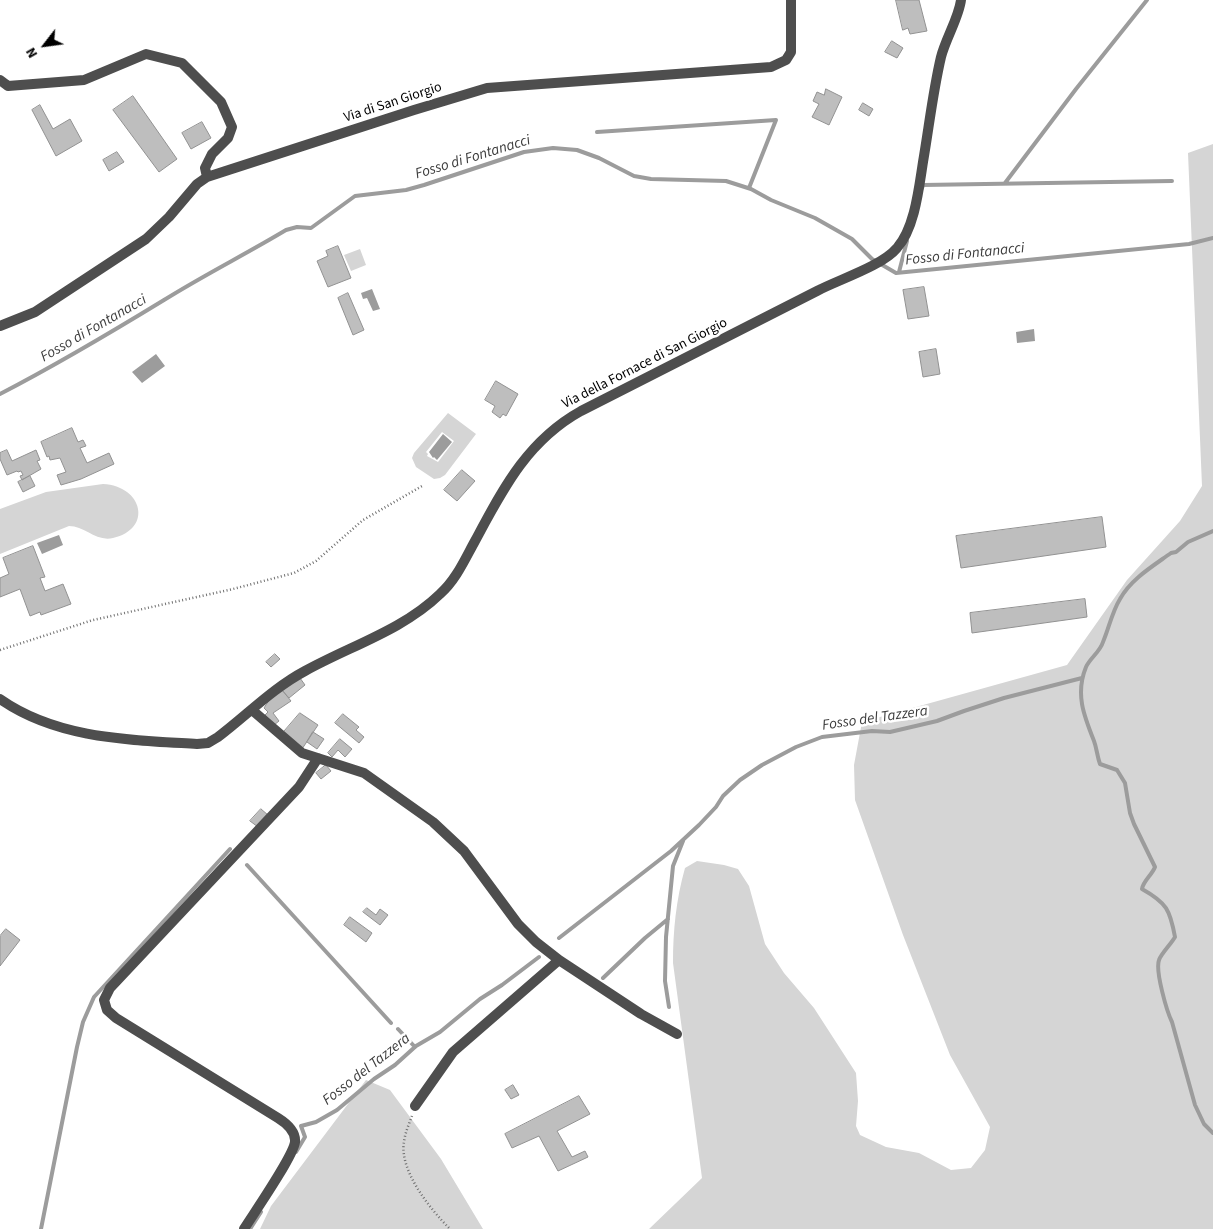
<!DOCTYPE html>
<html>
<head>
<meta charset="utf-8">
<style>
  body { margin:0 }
  #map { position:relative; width:1213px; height:1229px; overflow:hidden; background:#fff; font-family:"Source Sans 3",sans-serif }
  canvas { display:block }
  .north { position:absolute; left:20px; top:20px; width:50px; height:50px; -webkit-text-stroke:4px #fff; paint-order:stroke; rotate:240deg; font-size:14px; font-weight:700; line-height:20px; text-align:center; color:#000 }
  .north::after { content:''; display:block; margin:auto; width:18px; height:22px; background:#000; clip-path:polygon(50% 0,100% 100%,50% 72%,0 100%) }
</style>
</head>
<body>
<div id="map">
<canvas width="1213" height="1229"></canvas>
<div class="north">N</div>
</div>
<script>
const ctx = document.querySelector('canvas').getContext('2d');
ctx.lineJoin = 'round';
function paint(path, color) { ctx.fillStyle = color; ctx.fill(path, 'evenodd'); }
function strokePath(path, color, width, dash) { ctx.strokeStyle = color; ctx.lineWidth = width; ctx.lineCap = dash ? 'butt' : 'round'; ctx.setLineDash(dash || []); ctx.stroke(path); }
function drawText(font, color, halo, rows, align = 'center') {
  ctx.font = font + ' "Source Sans 3",sans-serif'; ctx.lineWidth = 5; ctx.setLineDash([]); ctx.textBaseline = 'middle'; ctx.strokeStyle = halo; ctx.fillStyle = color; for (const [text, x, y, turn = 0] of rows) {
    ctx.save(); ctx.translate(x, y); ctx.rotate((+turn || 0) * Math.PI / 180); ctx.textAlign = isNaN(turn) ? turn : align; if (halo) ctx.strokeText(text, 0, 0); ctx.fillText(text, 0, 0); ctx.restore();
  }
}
const green = new Path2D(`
  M1213,144V1229H649L702,1178L673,963C673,931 676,900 685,868L697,861L724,865L738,869L749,886L765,944L784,973L814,1008L856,1073L858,1101L856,1126L860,1135L886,1147L919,1153L951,1170L971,1168L985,1150L990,1127L950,1055L903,935L855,800L854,765L862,722L1067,665L1127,580L1180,521L1202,486L1188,153Z
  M360,249L366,265L351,271L344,255Z
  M448,413L476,434L445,475L440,478L434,479L416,467L412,458L414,453ZM442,432L454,441L438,462L427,456L428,454L426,452Z
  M103,484C143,486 153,529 113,538C96,542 85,526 69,526L0,554V509L46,492Z
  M366,1080L390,1090L441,1159L483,1229H260L271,1206Z`);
const water = new Path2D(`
  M372,289L380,309L373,311L367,298L363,299L361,293Z
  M1034,329L1035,341L1017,343L1016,332Z
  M156,354L165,366L142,383L132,372Z
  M443,434L452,442L437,460L434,457L433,458L429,452Z
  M59,535L63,545L42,554L37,543Z`);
const stream = new Path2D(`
  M597,132L776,120L749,188
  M1005,183L1076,89L1147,0
  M922,188L923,185L1172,181
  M899,272L907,241
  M0,394C56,365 110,333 164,300C204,275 246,254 286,230L297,227L311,228L355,196L406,190L424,185L524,152L553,148L577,150L599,158L634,176L651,179L726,181L751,189L771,200L815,218L852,239L872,259L896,273L1189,244L1213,238
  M1213,531L1188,542L1176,552L1171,553C1153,566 1131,579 1120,599C1112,612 1109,628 1103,642C1100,652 1090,658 1086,667C1075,694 1084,716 1094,741C1097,749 1097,756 1100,764L1117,770L1125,783L1130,813L1134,824L1155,867C1152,875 1143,881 1142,889C1167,903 1170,910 1175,937C1171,944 1161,954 1159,960C1155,971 1167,1012 1172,1022L1195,1105L1204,1124L1213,1133
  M247,865L391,1023
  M559,938L671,851L699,825L716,807L723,796L740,780L762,765L796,747L822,737L872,731L890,732L937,721L964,711L1004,698L1082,678
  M603,978L645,938L668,919
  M669,1007L665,981L666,937L673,866L683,841
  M398,1029L415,1047
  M296,1152L305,1137L301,1126L316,1122L337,1110L374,1079L395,1065L416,1046L440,1032L480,999L502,985L539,957
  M41,1229L77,1047L83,1022L94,997L230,849
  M250,1229L261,1212`);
const building = new Path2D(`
  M896,0H919L927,31L910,34L908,28L903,30Z
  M892,41L903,48L897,58L885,52Z
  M826,89L842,97L829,125L812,117L819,104L813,101L817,92L824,95Z
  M133,96L177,159L159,172L113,110Z
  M863,103L873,109L869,116L859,110Z
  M40,105L53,129L70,119L82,141L56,156L32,110Z
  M202,122L211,138L191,149L182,133Z
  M117,152L124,162L109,171L103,160Z
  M338,246L351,278L328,287L317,261L328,256L326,251Z
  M924,287L929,316L908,319L903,290Z
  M348,293L364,330L353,335L338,298Z
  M936,349L940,374L923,377L919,352Z
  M496,381L518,394L506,416L503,414L500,418L492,412L495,406L485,400Z
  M72,428L78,442L83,440L86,446L80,448L87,463L109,453L114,464L81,479L61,485L57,475L66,472L60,458L50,460L49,456L47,457L41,442Z
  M7,450L12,461L36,450L40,460L37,461L41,469L22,480L20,476L23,475L21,471L18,472L17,471L7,475L0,459V453Z
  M462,470L475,481L457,501L444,490Z
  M30,476L35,486L23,492L18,482Z
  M1102,517L1106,547L961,568L956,536Z
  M33,546L45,577L40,578L45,591L63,584L71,604L41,615L40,612L30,616L20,589L0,597V578L9,574L3,558Z
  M1085,599L1087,617L972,633L970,613Z
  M275,654L280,659L271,667L266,662Z
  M300,678L305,685L289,698L282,690Z
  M282,690L291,701L273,713L279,721L274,725L265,715L268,712L264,708L271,697Z
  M300,713L318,725L302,749L282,734Z
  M343,714L359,727L356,730L364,737L359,743L335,723Z
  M313,732L324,739L317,749L307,742Z
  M340,739L352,749L345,757L338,750L332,757L328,753Z
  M326,765L331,771L321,779L316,773Z
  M261,809L268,815L258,827L250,821Z
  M367,908L376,915L380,909L388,915L380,925L363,912Z
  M350,917L372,933L366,942L344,925Z
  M6,929L20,940L0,966V936Z
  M513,1085L519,1095L511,1099L505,1090Z
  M579,1096L590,1114L557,1131L572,1157L585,1151L588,1157L558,1171L539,1136L512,1148L505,1134Z`);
const path = new Path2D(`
  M0,650L93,620L233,589L294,573L316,561L363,520L422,486
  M412,1116C409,1124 405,1133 404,1142C399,1171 431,1210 450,1229`);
const street = new Path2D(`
  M0,80L8,86L84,80L146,54L182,63L221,102L232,127L228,138L212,154L205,168L207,177
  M0,326L35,312L146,239L169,217L197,184L207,177L414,110L487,88L771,67L786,60L791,52V0
  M0,699C57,739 130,740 197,744L208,743L218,737C247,715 273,688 305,671C350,646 403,630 440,594C456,580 465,559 475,541C503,489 527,441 581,411C660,371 739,331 817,291C840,279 882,266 897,248C915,228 919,187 923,162C929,127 933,91 941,57C946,38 959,17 961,0
  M252,710L302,753L364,773L433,822L464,851L518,924L536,942L559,960L641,1014L677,1034
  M415,1106L453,1052L559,960
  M244,1229C254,1213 293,1157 295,1142C296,1131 286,1123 278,1118L116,1018L107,1010L104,1000L110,988L299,787L318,758`);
const streetNames = [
  ["Via di San Giorgio",393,103,-18],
  ["Via della Fornace di San Giorgio",645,364,-27]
];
const waterNames = [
  ["Fosso di Fontanacci",473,158,-17],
  ["Fosso di Fontanacci",965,255,-6],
  ["Fosso di Fontanacci",94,329,-30],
  ["Fosso del Tazzera",875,719,-8],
  ["Fosso del Tazzera",367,1070,-38]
];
paint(green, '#d5d5d5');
paint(water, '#9c9c9c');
strokePath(stream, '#9c9c9c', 4);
paint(building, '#bebebe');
strokePath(building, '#929292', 1);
strokePath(path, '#707070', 2.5, [1, 2.5]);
strokePath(street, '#4e4e4e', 10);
drawText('14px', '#000', '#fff', streetNames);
drawText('italic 15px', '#3d3d3d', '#fff', waterNames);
</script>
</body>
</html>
